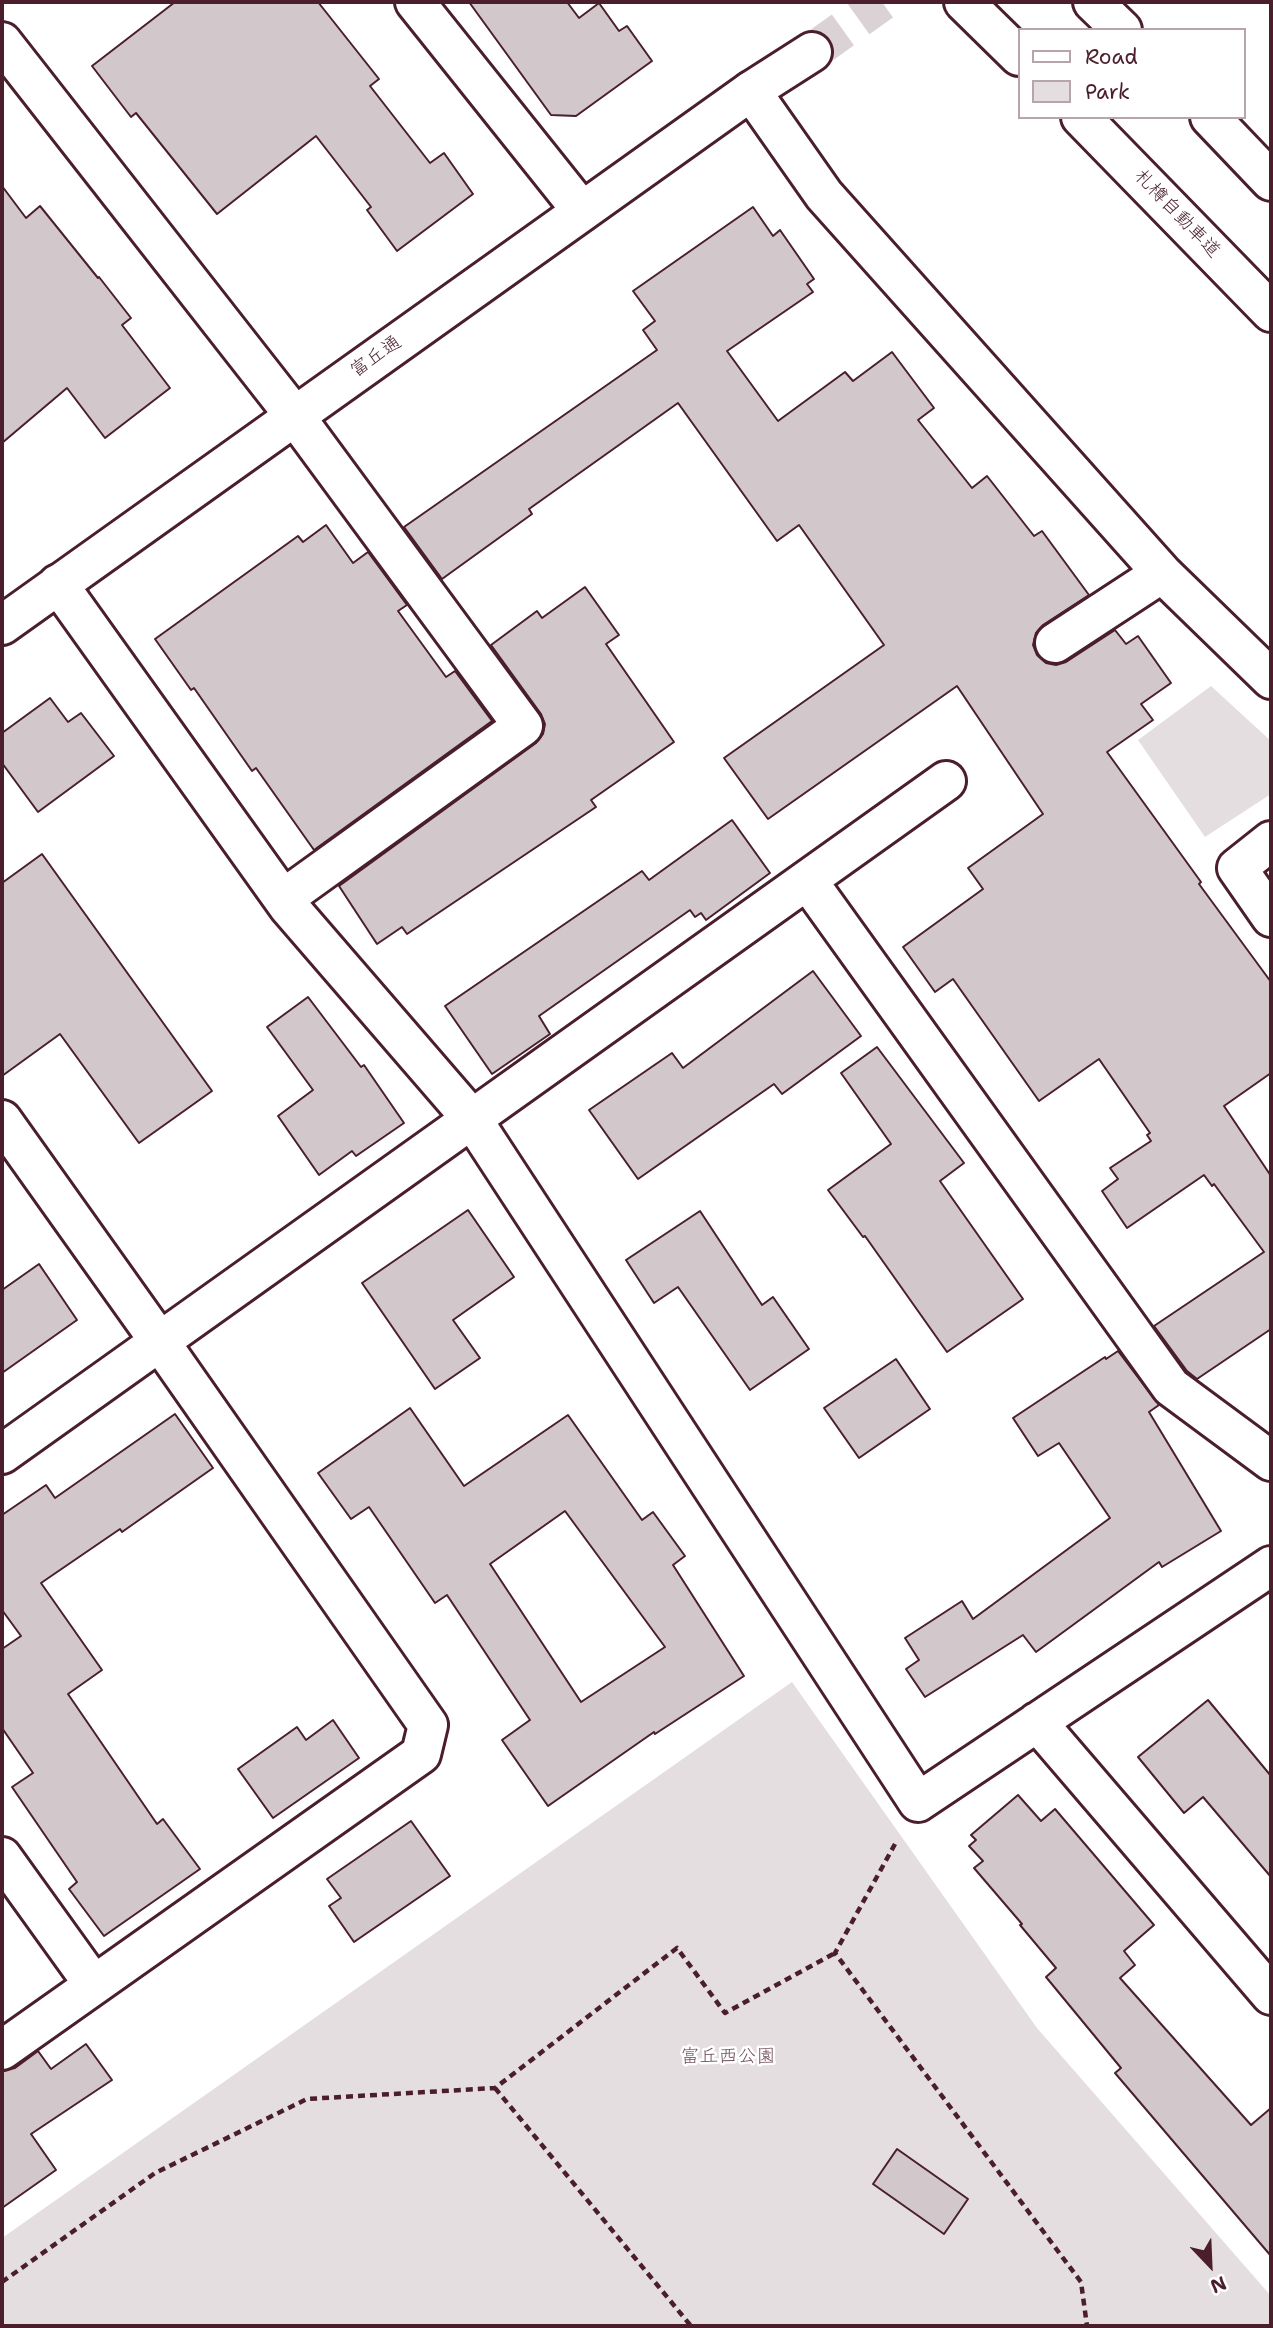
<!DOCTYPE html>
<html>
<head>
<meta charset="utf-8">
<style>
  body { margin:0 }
  #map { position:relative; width:1273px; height:2328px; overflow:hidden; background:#fff; font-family:"Shantell Sans",sans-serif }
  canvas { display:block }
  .frame { position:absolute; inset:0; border:4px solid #4a1f2b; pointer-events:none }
  .legend { position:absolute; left:1018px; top:28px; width:228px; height:91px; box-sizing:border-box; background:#fff; border:2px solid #b7a5aa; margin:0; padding:9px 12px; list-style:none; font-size:21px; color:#4a1f2b }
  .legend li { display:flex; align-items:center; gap:14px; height:35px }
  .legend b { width:35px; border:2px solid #b7a5aa }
  .north { position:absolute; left:1175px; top:2230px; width:70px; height:70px; -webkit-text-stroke:5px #fff; paint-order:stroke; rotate:157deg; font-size:19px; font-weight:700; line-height:28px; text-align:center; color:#4a1f2b }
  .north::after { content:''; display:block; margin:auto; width:24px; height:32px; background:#4a1f2b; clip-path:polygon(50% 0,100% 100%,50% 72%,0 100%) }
</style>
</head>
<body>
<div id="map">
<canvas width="1273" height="2328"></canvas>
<div class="frame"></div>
<ul class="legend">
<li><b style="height:9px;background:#fff"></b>Road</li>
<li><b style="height:19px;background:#e5dee0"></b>Park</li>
</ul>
<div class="north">N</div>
</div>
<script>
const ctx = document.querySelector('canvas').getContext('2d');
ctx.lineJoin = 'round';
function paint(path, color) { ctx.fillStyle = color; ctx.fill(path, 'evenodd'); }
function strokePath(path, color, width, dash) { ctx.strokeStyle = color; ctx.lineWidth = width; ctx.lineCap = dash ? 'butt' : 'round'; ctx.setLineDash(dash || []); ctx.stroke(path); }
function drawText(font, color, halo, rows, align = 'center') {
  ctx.font = font + ' "Shantell Sans","Klee One",sans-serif'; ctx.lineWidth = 5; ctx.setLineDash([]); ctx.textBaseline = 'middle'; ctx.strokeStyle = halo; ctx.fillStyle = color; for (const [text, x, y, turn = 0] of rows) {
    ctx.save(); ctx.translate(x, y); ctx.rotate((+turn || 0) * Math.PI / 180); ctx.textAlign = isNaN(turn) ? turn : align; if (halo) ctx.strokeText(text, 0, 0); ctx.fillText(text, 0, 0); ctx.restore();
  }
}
const green = new Path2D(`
  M1211,686L1271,741V794L1205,837L1138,740Z
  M792,1682L1037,2028L1271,2296V2326H2V2238Z`);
const building = new Path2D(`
  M175,2H318L379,79L370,86L430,163L444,153L473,194L397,251L367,210L371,207L316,136L217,214L136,113L131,117L92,66Z
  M469,2H567L579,18L599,3L619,31L627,26L652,61L576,116L551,115Z
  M2,186L26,218L40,206L98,278L99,277L131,318L122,325L170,388L105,438L67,388L2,443Z
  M753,207L773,236L780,230L814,279L807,284L813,292L727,351L778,421L845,372L853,381L892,352L934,408L918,420L972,488L987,476L1034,536L1042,531L1089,595L1043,625L1036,633L1033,645L1037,655L1046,663L1056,665L1066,662L1115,630L1126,644L1138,636L1171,683L1141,704L1153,720L1107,752L1201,882L1199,884L1271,982V1073L1224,1106L1271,1176V1329L1197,1379L1187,1371L1154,1326L1264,1252L1214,1184L1212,1186L1204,1175L1127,1228L1102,1191L1118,1179L1110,1168L1151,1141L1147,1135L1150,1133L1099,1059L1039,1101L953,979L935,992L903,947L983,889L968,868L1043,814L957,686L768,819L724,758L884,645L799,525L777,541L678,403L529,509L532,514L442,579L404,527L657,350L643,330L655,321L633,291Z
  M326,525L353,563L368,552L407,605L398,611L446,677L455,671L492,721L314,850L256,768L252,771L194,688L191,690L155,639L298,536L303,542Z
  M585,587L619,635L606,644L674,742L591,800L596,807L407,934L402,927L377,944L339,886L536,743L543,734L545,724L541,714L491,645L537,611L542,618Z
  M50,698L68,722L81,713L114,756L38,812L2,763V733Z
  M732,820L770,873L706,920L701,913L695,917L690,910L539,1016L550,1034L492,1074L445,1006L642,871L649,880Z
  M42,854L212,1091L139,1143L60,1034L2,1076V883Z
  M813,971L861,1036L782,1094L774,1084L638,1179L589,1110L672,1053L683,1068Z
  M308,997L361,1067L364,1065L404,1123L356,1156L352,1151L319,1175L278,1116L313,1090L267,1027Z
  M877,1047L964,1163L940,1181L1023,1299L947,1352L865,1236L863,1237L828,1190L891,1144L841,1073Z
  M468,1210L514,1277L453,1320L480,1358L435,1389L362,1283Z
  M700,1211L762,1305L773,1297L809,1349L750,1390L678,1287L654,1303L626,1260Z
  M39,1264L77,1320L2,1373V1290Z
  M1118,1351L1159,1405L1149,1412L1221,1531L1162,1567L1159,1562L1036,1652L1023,1635L925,1697L906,1669L919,1660L905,1638L962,1601L973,1619L1110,1518L1059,1443L1038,1456L1013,1418L1105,1357L1106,1359Z
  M896,1359L930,1409L859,1458L824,1408Z
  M410,1408L464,1486L568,1415L642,1520L653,1512L685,1556L673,1565L744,1676L655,1734L654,1732L548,1806L502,1740L530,1720L447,1595L435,1603L369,1507L351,1519L318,1473ZM565,1511L665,1647L581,1702L490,1564Z
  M175,1414L213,1468L122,1532L120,1529L41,1583L102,1670L68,1694L157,1824L163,1819L200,1869L104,1936L69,1889L77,1882L12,1787L33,1773L2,1728V1649L21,1636L2,1610V1515L46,1485L55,1498Z
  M1208,1700L1271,1776V1877L1203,1797L1184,1813L1138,1757Z
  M333,1720L359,1758L273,1818L238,1769L297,1727L306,1740Z
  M1018,1795L1041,1821L1055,1809L1154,1925L1124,1951L1135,1965L1120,1978L1251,2125L1271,2108V2256L1115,2073L1121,2068L1046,1977L1056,1968L1020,1925L1022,1924L974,1868L983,1861L969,1846L976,1840L971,1835Z
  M411,1821L450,1876L354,1942L329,1906L341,1898L327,1879Z
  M86,2044L112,2080L31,2134L56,2170L2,2208V2071L15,2068L38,2051L51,2069Z
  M897,2149L968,2199L944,2234L873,2184Z`);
const streetTunnel = new Path2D(`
  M812,52L882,2`);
const path = new Path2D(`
  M895,1844L835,1953L1081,2282L1087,2326
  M495,2088L691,2326
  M2,2282L155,2173L307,2099L495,2088L677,1948L725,2013L835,1953`);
const street = new Path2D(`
  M415,2L582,211
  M2,42L294,415L523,726L283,899
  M812,52L751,91L824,195L1162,573L1271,679
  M58,584L288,906L472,1119L918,1802L1271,1566
  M1055,643L1162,573
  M1271,841L1237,868L1271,917
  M807,880L1171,1387L1271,1461
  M2,1120L160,1342L428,1725L421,1754L2,2050
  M2,1454L946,781
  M1037,1722L1271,1995
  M2,1857L94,1985`);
const secondary = new Path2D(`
  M2,625L751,91`);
const highway = new Path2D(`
  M964,2L1019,56
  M1093,2L1122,30
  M1081,117L1271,312
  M1210,117L1271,181`);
const streetNames = [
  ["札樽自動車道",1177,214,46],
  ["富丘通",376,357,-35]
];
const parkNames = [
  ["富丘西公園",728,2057]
];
paint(green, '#e5dee0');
paint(building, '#d2c7cb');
strokePath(building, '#4a1f2b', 2);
strokePath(streetTunnel, '#dbd2d5', 38, [38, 19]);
strokePath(street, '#4a1f2b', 44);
strokePath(secondary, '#4a1f2b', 44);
strokePath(highway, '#4a1f2b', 44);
strokePath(path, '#4a1f2b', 4.5, [7, 5]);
strokePath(street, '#fff', 38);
strokePath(secondary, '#fff', 38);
strokePath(highway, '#fff', 38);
drawText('19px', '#4a1f2b', '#fff', streetNames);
drawText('19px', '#714f58', '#fff', parkNames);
</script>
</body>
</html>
